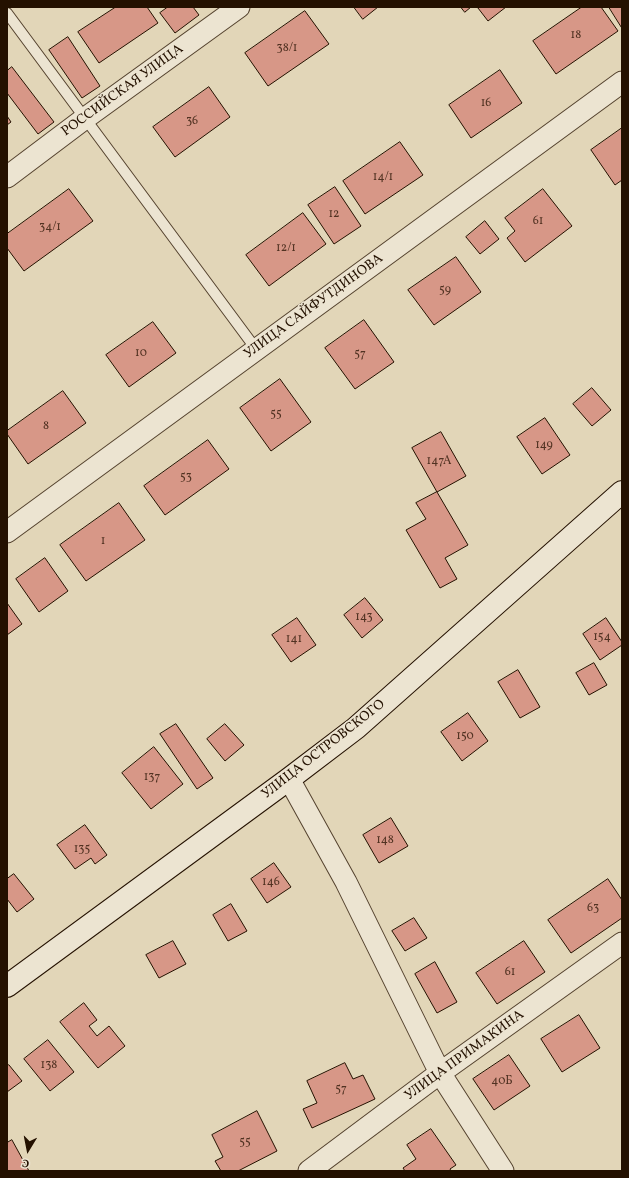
<!DOCTYPE html>
<html>
<head>
<meta charset="utf-8">
<style>
  body { margin:0 }
  #map { position:relative; width:629px; height:1178px; overflow:hidden; background:#e2d6b8; font-family:Vollkorn,serif }
  canvas { display:block }
  .frame { position:absolute; inset:0; border:8px solid #241100; pointer-events:none }
  .north { position:absolute; left:8px; top:1130px; width:40px; height:40px; -webkit-text-stroke:3px #ece4d1; paint-order:stroke; rotate:190deg; font-size:11px; font-weight:700; line-height:16px; text-align:center; color:#241100 }
  .north::after { content:''; display:block; margin:auto; width:14px; height:18px; background:#241100; clip-path:polygon(50% 0,100% 100%,50% 72%,0 100%) }
</style>
</head>
<body>
<div id="map">
<canvas width="629" height="1178"></canvas>
<div class="frame"></div>
<div class="north">С</div>
</div>
<script>
const ctx = document.querySelector('canvas').getContext('2d');
ctx.lineJoin = 'round';
function paint(path, color) { ctx.fillStyle = color; ctx.fill(path, 'evenodd'); }
function strokePath(path, color, width, dash) { ctx.strokeStyle = color; ctx.lineWidth = width; ctx.lineCap = dash ? 'butt' : 'round'; ctx.setLineDash(dash || []); ctx.stroke(path); }
function drawText(font, color, halo, rows, align = 'center') {
  ctx.font = font + ' Vollkorn,serif'; ctx.lineWidth = 3; ctx.setLineDash([]); ctx.textBaseline = 'middle'; ctx.strokeStyle = halo; ctx.fillStyle = color; for (const [text, x, y, turn = 0] of rows) {
    ctx.save(); ctx.translate(x, y); ctx.rotate((+turn || 0) * Math.PI / 180); ctx.textAlign = isNaN(turn) ? turn : align; if (halo) ctx.strokeText(text, 0, 0); ctx.fillText(text, 0, 0); ctx.restore();
  }
}
const building = new Path2D(`
  M116,7H147L158,23L99,63L78,32Z
  M168,7H193L199,15L175,33L160,13Z
  M354,7H378L363,19Z
  M461,7H471L465,12Z
  M479,7H506L488,21L478,8Z
  M582,7H601L618,31L556,74L533,41Z
  M609,7H622V28Z
  M305,11L329,44L268,86L245,53Z
  M68,37L100,86L82,98L49,50Z
  M12,67L54,122L38,134L7,93V71Z
  M500,70L522,103L471,138L449,105Z
  M209,87L230,117L175,157L153,127Z
  M7,116L11,122L7,125Z
  M622,128V180L615,185L591,150Z
  M400,142L423,175L365,214L343,181Z
  M335,187L361,226L334,244L308,205Z
  M69,189L93,221L24,271L7,248V234Z
  M543,189L572,226L525,262L507,238L515,231L505,218Z
  M303,213L326,244L269,286L246,255Z
  M485,221L499,239L480,254L466,237Z
  M456,257L481,292L434,325L408,290Z
  M364,320L394,362L355,389L325,348Z
  M153,322L176,353L129,387L106,355Z
  M280,379L311,422L271,451L240,408Z
  M592,388L611,410L592,426L573,404Z
  M63,391L86,423L28,464L7,434V431Z
  M545,418L570,455L542,474L517,437Z
  M441,432L466,476L437,492L412,448Z
  M208,440L229,469L165,515L144,486Z
  M437,492L468,545L445,558L457,579L440,588L406,530L426,519L416,503Z
  M119,503L145,540L86,581L60,545Z
  M45,558L68,591L39,612L16,579Z
  M365,598L383,620L362,638L344,615Z
  M7,603L22,624L7,635Z
  M297,618L316,645L291,662L272,635Z
  M606,618L622,642V645L600,660L583,634Z
  M594,663L607,685L589,695L576,673Z
  M518,670L540,707L520,718L498,682Z
  M468,713L488,741L462,761L441,732Z
  M176,724L213,778L197,789L160,734Z
  M225,724L244,745L225,761L207,739Z
  M154,747L183,784L151,809L122,773Z
  M391,818L408,846L379,863L363,835Z
  M85,825L107,855L95,864L91,858L75,869L57,845Z
  M274,863L291,887L267,903L251,879Z
  M14,874L34,899L17,912L7,899V879Z
  M608,879L622,900V918L571,953L548,920Z
  M231,904L247,931L228,941L213,915Z
  M414,918L427,938L405,951L392,931Z
  M173,941L186,964L159,978L146,955Z
  M524,941L545,972L497,1004L476,973Z
  M435,962L457,1002L437,1013L415,974Z
  M84,1003L97,1020L89,1026L97,1036L109,1026L125,1046L98,1068L60,1022Z
  M579,1015L600,1048L562,1072L541,1039Z
  M48,1040L74,1072L50,1091L24,1059Z
  M509,1055L530,1086L494,1110L473,1079Z
  M345,1063L353,1079L363,1075L375,1099L312,1128L303,1109L317,1103L307,1081Z
  M9,1065L22,1081L7,1092V1066Z
  M257,1111L277,1151L238,1171H221L215,1161L223,1157L212,1135Z
  M431,1129L456,1165L450,1169L451,1171H405L403,1168L416,1159L407,1145Z
  M12,1140L29,1171H7V1143Z`);
const service = new Path2D(`
  M7,13L256,349`);
const minor = new Path2D(`
  M7,177L84,119L239,7
  M7,532L622,82
  M289,779L346,882L440,1073L503,1171
  M309,1171L440,1073L622,943`);
const secondary = new Path2D(`
  M7,986L289,779L356,728L622,492`);
const numberNames = [
  ["18",576,36],
  ["38/1",287,49],
  ["16",486,104],
  ["36",192,122],
  ["14/1",383,178],
  ["12",334,215],
  ["61",538,222],
  ["34/1",50,228],
  ["12/1",286,249],
  ["59",445,291],
  ["10",141,354],
  ["57",360,355],
  ["55",276,415],
  ["8",46,427],
  ["149",544,446],
  ["147А",439,462],
  ["53",186,478],
  ["1",103,542],
  ["143",364,618],
  ["154",602,638],
  ["141",294,640],
  ["150",465,737],
  ["137",152,778],
  ["148",385,841],
  ["135",82,850],
  ["146",271,883],
  ["63",593,909],
  ["61",510,973],
  ["138",49,1066],
  ["40Б",502,1082],
  ["57",341,1090],
  ["55",245,1143]
];
const streetNames = [
  ["РОССИЙСКАЯ УЛИЦА",123,91,-36],
  ["УЛИЦА САЙФУТДИНОВА",314,307,-36],
  ["УЛИЦА ОСТРОВСКОГО",324,750,-38],
  ["УЛИЦА ПРИМАКИНА",465,1056,-36]
];
paint(building, '#d79787');
strokePath(building, '#241100', 1);
strokePath(service, '#54422e', 12);
strokePath(minor, '#54422e', 23);
strokePath(secondary, '#241100', 24);
strokePath(service, '#ece4d1', 10);
strokePath(minor, '#ece4d1', 21);
strokePath(secondary, '#ece4d1', 22);
drawText('12px', '#513222', null, numberNames);
drawText('14px', '#241100', '#ece4d1', streetNames);
</script>
</body>
</html>
